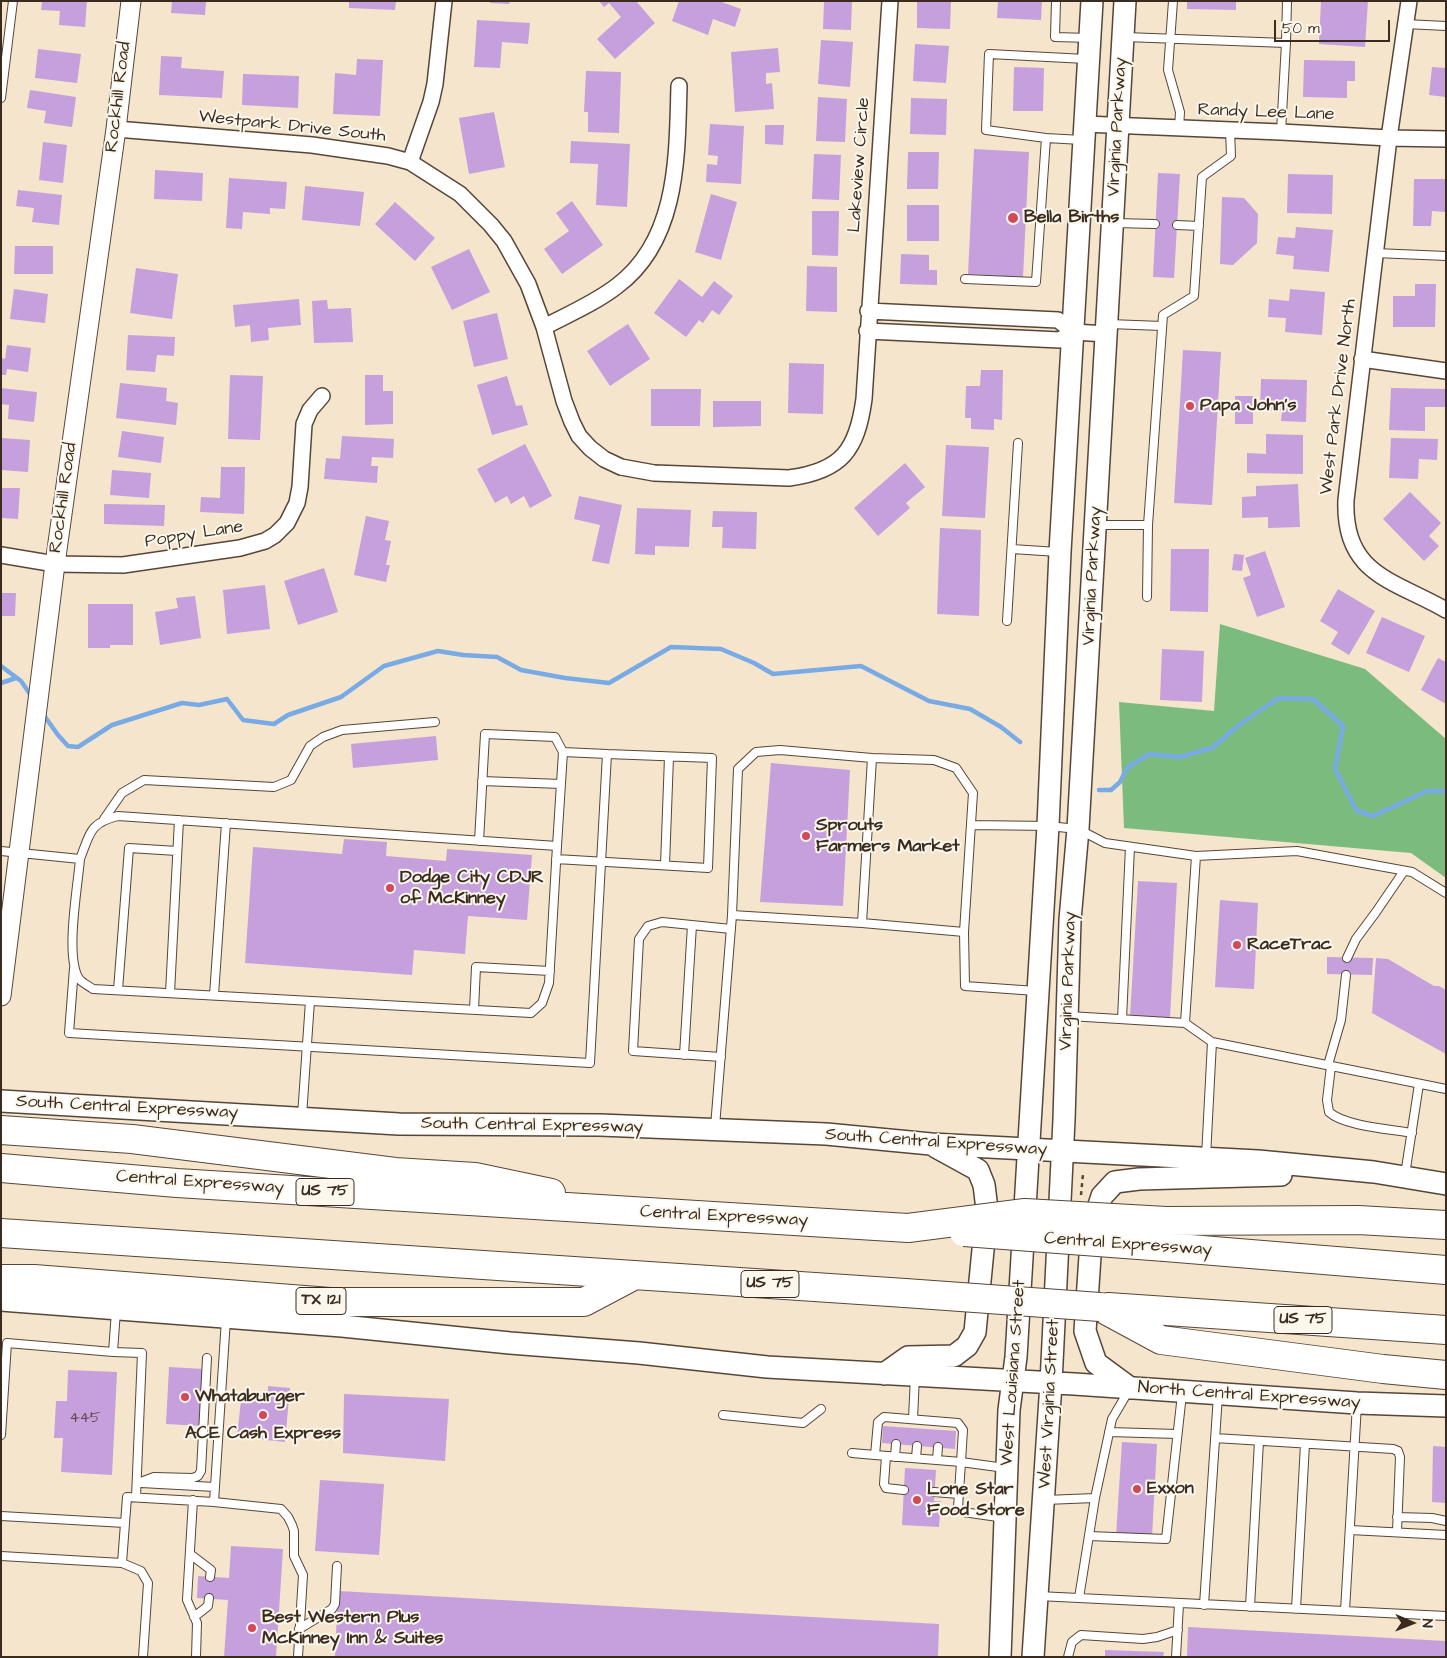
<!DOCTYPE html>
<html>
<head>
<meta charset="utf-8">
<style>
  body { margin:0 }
  #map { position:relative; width:1447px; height:1658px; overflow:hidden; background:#f5e5cd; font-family:"Architects Daughter",sans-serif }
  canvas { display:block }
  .frame { position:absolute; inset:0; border:2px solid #3b2a1e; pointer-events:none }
  .north { position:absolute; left:1387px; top:1598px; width:50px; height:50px; -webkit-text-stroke:4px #fbf7ec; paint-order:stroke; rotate:91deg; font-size:14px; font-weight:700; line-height:20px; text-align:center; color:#3b2a1e }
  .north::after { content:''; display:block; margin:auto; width:18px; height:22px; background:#3b2a1e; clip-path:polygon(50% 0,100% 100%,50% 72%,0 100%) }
  .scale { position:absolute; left:1274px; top:20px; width:116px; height:22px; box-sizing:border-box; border:2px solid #3b2a1e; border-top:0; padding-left:6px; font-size:15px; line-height:18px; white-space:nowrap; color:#3b2a1e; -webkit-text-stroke:4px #fbf7ec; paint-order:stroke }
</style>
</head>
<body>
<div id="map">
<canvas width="1447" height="1658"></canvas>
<div class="frame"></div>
<div class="north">N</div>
<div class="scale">50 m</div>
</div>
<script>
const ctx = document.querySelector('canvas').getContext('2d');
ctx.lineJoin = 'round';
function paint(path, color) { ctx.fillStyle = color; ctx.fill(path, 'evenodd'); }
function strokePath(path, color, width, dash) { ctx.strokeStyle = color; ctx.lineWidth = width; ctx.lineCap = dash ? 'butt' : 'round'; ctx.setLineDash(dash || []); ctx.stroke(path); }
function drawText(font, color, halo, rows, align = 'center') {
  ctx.font = font + ' "Architects Daughter",sans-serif'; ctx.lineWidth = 4; ctx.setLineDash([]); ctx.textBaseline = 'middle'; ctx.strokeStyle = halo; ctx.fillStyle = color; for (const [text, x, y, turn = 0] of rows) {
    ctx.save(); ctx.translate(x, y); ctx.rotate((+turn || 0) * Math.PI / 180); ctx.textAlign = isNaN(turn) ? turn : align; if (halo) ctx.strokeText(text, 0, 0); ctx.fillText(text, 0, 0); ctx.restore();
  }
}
const forest = new Path2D(`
  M1220,624L1365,669L1446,739V878L1411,853L1124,828L1119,702L1214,711Z`);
const stream = new Path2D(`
  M1,666L21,681L32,697
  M1,683L16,678
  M43,714L58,735L68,746L78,747L112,725L182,703L199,705L227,699L243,720L274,724L288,715L341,697L384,666L438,651L463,655L497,657L521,670L565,678L609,683L671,647L721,649L754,663L773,674L861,666L929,701L970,709L1001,727L1020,742
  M1099,790H1111L1120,782L1127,768L1149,754L1180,757L1212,748L1240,724L1279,698L1313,699L1343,726L1335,769L1357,811L1373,816L1427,791H1446`);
const building = new Path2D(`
  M42,1H87L85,27L59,25L60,11L41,10Z
  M172,1H206L205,15L171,13Z
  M349,1H396L395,10L349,8Z
  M490,1H510L509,4L490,3Z
  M599,1H636L655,23L615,59L597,39L621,17L609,3L604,7Z
  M679,1H719L741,9L735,27L713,19L708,35L672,21Z
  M824,1H852L851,30L823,29Z
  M917,1H951L950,29L917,28Z
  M998,1H1042L1041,20L997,18Z
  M1187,1H1236V10L1187,9Z
  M1321,1H1368L1365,47L1319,44Z
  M477,20L530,23L528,44L502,42L500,68L474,67Z
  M821,40L853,42L850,87L818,84Z
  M915,44L949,46L946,83L913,81Z
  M778,48L780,72L766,73V84L772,83L774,109L735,112L731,52Z
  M38,49L81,54L77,83L35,78Z
  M161,56L182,57L181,68L224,71L222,98L159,95Z
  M357,59L383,60L380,116L333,114L335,73L356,75Z
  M1304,60L1355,61V81H1347V98L1303,97Z
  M1014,67L1044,68L1043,111H1013Z
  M1432,67L1446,68V97L1429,95Z
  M586,71L621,72L619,133L588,132V112H584Z
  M243,74L299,76L298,108L242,105Z
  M30,90L76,97L72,127L44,123L46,111L27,108Z
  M818,97L847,99L845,142L816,141Z
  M911,98L947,99L946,135L910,134Z
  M494,112L505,167L469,174L459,118Z
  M710,124L744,126L741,184L706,182L707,164L717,165L718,156L708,155Z
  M765,125H784L783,145L765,144Z
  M571,141L630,144L627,207L596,205L598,164L570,163Z
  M43,142L67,145L63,183L39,180Z
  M974,149L1029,152L1023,277L968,274Z
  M908,152H939L938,189H907Z
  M814,154L841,155L839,200L812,199Z
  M155,170L203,173L202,201L154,199Z
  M1158,173L1180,174L1174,278L1153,277Z
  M1288,174L1333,175L1332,214L1287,213Z
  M229,178L287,182L285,209L270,208V214L243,212L242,229L226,228Z
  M1414,179H1446V212L1432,211L1431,226H1413Z
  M305,186L364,192L360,226L302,220Z
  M18,190L62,195L59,225L32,222L34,208L16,206Z
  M711,194L737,202L721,260L695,252Z
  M1222,197L1244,198L1258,214L1257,243L1233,265L1220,264Z
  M572,201L603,245L562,274L544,249L569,231L556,213Z
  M395,202L435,238L415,261L375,224Z
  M907,205H939V241H907Z
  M812,211H839L838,256L812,255Z
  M1296,227L1333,230L1329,272L1293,269L1294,256L1276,254L1278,237L1295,238Z
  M15,246H53V274H14Z
  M469,249L490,292L452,310L431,267Z
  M901,254L929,255V270H937V285L900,284Z
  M807,266L837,267V312L806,311Z
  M136,268L178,274L172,319L130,313Z
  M679,279L702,297L714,281L733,296L719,315L712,310L703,323L699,320L686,337L654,313Z
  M1415,284H1436L1435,327H1393V296H1415Z
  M14,289L48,294L45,323L10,319Z
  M1290,289L1325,292L1322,335L1285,332L1286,318L1268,317L1269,299L1289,301Z
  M299,299L301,325L268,328L269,340L251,342L250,325L235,327L233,305Z
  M327,300L328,309L351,308L353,342L314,343L312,301Z
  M497,313L508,359L474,367L463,321Z
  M628,324L650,359L610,386L587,351Z
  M128,335L175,337L174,356L157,355L155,372L126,370Z
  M7,345L31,348L28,372L7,369L6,375H1V358L5,359Z
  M1183,350L1221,352L1212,505L1174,503Z
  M789,363L824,364L823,414L788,413Z
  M981,370H1003L1002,420L994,419V430L971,429V418H965L966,386H980Z
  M230,375L263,376L260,440L228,439Z
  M365,375H383V391H393V424L365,425Z
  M507,376L516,406L522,405L528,425L492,435L477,385Z
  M1261,379L1307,380L1306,422L1281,421L1282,411L1260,410Z
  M120,383L167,388L166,401L178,403L176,425L116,418Z
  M1,388L37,392L34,422L8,419L9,405L1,404Z
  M1391,388L1446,389V407H1425V431L1389,430Z
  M651,389H701L700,426H651Z
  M1235,396H1253V424H1235Z
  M713,401H761V426L713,427Z
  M122,431L164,437L161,463L118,457Z
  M1266,434L1303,435V474L1247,473V453L1266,454Z
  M342,436L394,439L393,458L372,457L371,466H378L377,483L324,479L326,458L340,459Z
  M1,438L30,440L28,472L1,470Z
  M1391,438L1438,439L1437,460L1419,459L1418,479L1389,478Z
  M525,444L552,496L530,508L524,496L511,504L507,496L495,503L477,469Z
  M946,445L989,447L985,518L942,516Z
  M905,463L925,487L906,503L910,508L878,536L854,508Z
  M221,467H245L244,514L200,512L201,497L220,498Z
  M112,470L151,473L149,498L110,495Z
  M1298,484L1300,527L1268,528V517L1242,518V497L1256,496V486Z
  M1,488H20L18,519L1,518Z
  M1410,492L1441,523L1429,536L1439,546L1424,561L1383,519Z
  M579,496L622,505L609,564L592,561L600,525L574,519Z
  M104,504L165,505L164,526L104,524Z
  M637,508L691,510L689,547L655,546V555L635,554Z
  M713,511L757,512L756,549L722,548L723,527H712Z
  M366,516L389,521L385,540L391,541L386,565H390L386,582L354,575Z
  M940,528L981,530L979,616L937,614Z
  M1171,549H1209L1208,612L1170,611Z
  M1265,551L1285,607L1257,617L1243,578L1251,575L1245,558Z
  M1234,554L1244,555L1242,571L1232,570Z
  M324,568L338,612L298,625L284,581Z
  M265,585L270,629L227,634L223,590Z
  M1338,589L1375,611L1349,655L1331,644L1338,632L1320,621Z
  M1,593H16L15,616H1Z
  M195,596L201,638L160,645L155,612L178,608L176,598Z
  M88,604H133V645H110V648H88Z
  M1382,617L1425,636L1409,672L1366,653Z
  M1162,649L1204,651L1202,702L1160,700Z
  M1438,658L1446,662V704L1421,690Z
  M436,736L438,760L353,768L351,744Z
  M771,763L850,770L843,906L760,902Z
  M344,839L387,842L386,856L446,861L447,849L532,855L527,920L468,916L465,954L414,950L412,975L245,963L253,847L342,854Z
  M1138,881L1177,883L1170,1019L1130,1017Z
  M1220,900L1258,903L1254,989L1215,987Z
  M1327,957L1373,958L1372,975L1327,974Z
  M1376,958L1388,959L1434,986H1439L1446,990V1054L1372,1013Z
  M169,1367L204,1369L201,1426L166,1424Z
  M68,1370L117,1372L112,1475L61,1472L63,1438H54L56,1401H67Z
  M268,1386L290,1388L285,1442L237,1437L242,1391L268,1394Z
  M344,1394L449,1399L445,1461L343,1453Z
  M883,1426L956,1431L955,1449L882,1443Z
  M1122,1442L1157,1444L1152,1537L1116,1535Z
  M1433,1446L1446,1447V1503L1432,1502Z
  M905,1468L936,1470L934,1501H941L939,1527L902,1525Z
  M320,1480L384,1484L379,1555L315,1551Z
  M231,1546L283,1549L276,1657H224L228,1600L197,1598L198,1576L229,1578Z
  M338,1591L939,1624L938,1657H335Z
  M1188,1627L1446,1641V1657H1187Z
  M1105,1650L1164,1652L1163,1657H1105Z`);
const path = new Path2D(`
  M1081,1195L1083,1174`);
const service = new Path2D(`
  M1056,1L1055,37L1090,38
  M1173,1L1168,70L1180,112L1179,129
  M1405,24L1446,26
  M1125,37L1286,43L1287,1
  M1,98L13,1
  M1281,132L1286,43
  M1082,140L1046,138L986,130L989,54L1086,59
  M1115,223L1155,224
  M1177,225L1199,226
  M1375,253L1446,256
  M965,279L1036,282L1046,138
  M1109,324L1162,326
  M1096,525H1148L1163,315L1194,296L1202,177L1231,156L1230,129
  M1012,549L1058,552
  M1147,597L1148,525
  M1007,621L1018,443
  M482,781L561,784
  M104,819L122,793L144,780L274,787L291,780L310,746L323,737L342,730L435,722
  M972,825L1048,826L1078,829L1105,843L1196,856L1185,1023L1069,1016
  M479,841L485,734L555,737L563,752
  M1,851L80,859C78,886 64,960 80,980C83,983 89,986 93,989L531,1013L542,1003L549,983L557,846L118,816C89,823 90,834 80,859
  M1196,856L1297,851L1412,872L1446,893
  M556,859L708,868L712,758L607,754
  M665,865L669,757
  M732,915L738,769L756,752L780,750L872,758L862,923L964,932L973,793L956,768L934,760L872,758
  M964,932L965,986L1036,991
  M1347,958L1356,939L1376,912L1404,871
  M74,968L69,1033L590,1063L607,754L563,752L557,846
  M118,990L129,848L177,851
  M170,993L179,820
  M214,995L226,823
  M474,1010L476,967L550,971
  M1122,1019L1130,847
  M1185,1023L1212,1042L1206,1157
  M1212,1042L1446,1089
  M684,1055L692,925
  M721,1057L633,1051L639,939L648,926L662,922L731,929
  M1328,1065L1341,1020L1346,975
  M1331,1066L1327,1100L1329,1112C1344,1126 1390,1129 1412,1133
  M302,1116L310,1001
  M715,1127L732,915L862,923
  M1405,1175L1419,1084
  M113,1352L142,1353L136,1497
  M723,1415L803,1423L821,1409
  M913,1419L915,1376
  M1109,1432L1177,1434
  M1,1435L7,1343L113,1352L116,1311
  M1215,1438L1393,1449L1398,1451L1400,1457L1397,1532
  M852,1453L875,1455L878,1422L884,1417L958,1423L963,1430L961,1462L1005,1468
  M875,1455L961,1462L958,1508L963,1512L1005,1518
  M886,1456L884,1484L886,1488L904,1490
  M895,1457L896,1444
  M916,1458L917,1446
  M937,1460L938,1447
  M138,1483L154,1477L193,1478L198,1476L201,1471L207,1358
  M141,1483L215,1487
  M934,1492L959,1494
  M193,1500L187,1600L197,1623L196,1657
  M1045,1500L1095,1498
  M214,1502L226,1319
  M1,1516L125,1523
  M1397,1517L1432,1518L1446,1521
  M1350,1530L1446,1535
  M1089,1536L1166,1539L1182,1394
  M190,1554L211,1570L210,1577
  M1,1556L122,1563L141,1571L148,1583L143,1657
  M122,1563L127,1497L214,1502L281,1509L288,1517L292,1525L294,1531V1556L303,1575L298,1657
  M1038,1596L1446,1616
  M1079,1598L1095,1498L1112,1419L1129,1390
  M1204,1605L1218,1395
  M1250,1607L1259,1441
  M1296,1609L1305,1444
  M1345,1611L1357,1404
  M194,1617L208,1606L209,1598
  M299,1629L332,1609L335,1604L337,1566
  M1068,1657L1072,1642L1081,1635L1143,1639L1157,1637L1178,1630
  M1176,1657L1179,1604`);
const minor = new Path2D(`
  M1409,1L1389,138L1346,500C1343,575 1394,580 1446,610
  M1084,124L1281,132L1389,138L1446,139
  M116,129L312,145L388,156L410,162L460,194L491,225L504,241L528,284L544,327L564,401L572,422L579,436L590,448L604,459L621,467L654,473L789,478C842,471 857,450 864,399L890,1
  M410,162L431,102L435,84L444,1
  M868,311L1058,320L1073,332
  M544,327C569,314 595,303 617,286C679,240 677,155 679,86
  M867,331L1060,340L1073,332L1107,334
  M1362,359L1446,371
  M1,555L55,564L123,565L240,548L265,541L275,535L287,523L297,503L300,487L304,424L310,410L322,396`);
const tertiary = new Path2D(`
  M1,996L55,564L116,129L131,1`);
const secondary = new Path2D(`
  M1,1101L399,1124L600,1125L826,1134L931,1144L1258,1161L1374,1172L1446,1184
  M1,1300L342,1326L510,1343L639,1353L767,1367L1074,1384L1357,1403L1446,1406
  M884,1374L908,1357L954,1356L967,1346L975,1332L987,1209L984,1185L978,1170L936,1147
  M1130,1388L1096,1363L1085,1331L1092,1226L1102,1196L1115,1182L1139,1179L1281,1175
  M1000,1657L1009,1410L1016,1357L1048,826L1060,552L1092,1
  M1033,1657L1051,1383L1064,1120L1070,920L1078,829L1125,1`);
const motorway = new Path2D(`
  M1,1130L132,1139L395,1172L475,1177L551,1193
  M1,1168L177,1183L908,1228
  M1166,1221L1358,1220L1446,1225
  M1,1233L905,1293
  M1165,1247L1446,1270
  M1,1279H34L330,1302H584L635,1275
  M1100,1307L1161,1340L1383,1369L1446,1375
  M1108,1307L1446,1330`);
const motorwayBridge = new Path2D(`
  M908,1228L1025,1213L1166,1221
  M964,1232L1165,1247
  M905,1293L1100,1307`);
const markers = [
  [1013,218,6,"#d1495b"],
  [1190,406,5,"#d1495b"],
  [806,836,5,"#d1495b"],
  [390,888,5,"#d1495b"],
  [1237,945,5,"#d1495b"],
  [185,1397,5,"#d1495b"],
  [263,1415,5,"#d1495b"],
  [1137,1489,5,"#d1495b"],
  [917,1500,5,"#d1495b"],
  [252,1628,5,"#d1495b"]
];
const numberNames = [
  ["445",85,1419]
];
const shields = [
  [325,1192,58],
  [770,1284,58],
  [321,1301,50],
  [1303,1320,58]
];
const shieldNames = [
  ["US 75",325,1192],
  ["US 75",770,1284],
  ["TX 121",321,1301],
  ["US 75",1303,1320]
];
const streetNames = [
  ["Rockhill Road",119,97,-83],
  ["Randy Lee Lane",1266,113,2],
  ["Westpark Drive South",292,127,6],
  ["Virginia Parkway",1118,127,-87],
  ["Lakeview Circle",860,165,-86],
  ["West Park Drive North",1339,397,-83],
  ["Rockhill Road",64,498,-82],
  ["Poppy Lane",194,535,-9],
  ["Virginia Parkway",1093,576,-87],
  ["Virginia Parkway",1069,981,-88],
  ["South Central Expressway",127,1108,3],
  ["South Central Expressway",532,1126,1],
  ["South Central Expressway",936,1143,4],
  ["Central Expressway",200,1183,4],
  ["Central Expressway",724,1217,3],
  ["Central Expressway",1128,1245,4],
  ["West Louisiana Street",1014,1373,-86],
  ["North Central Expressway",1249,1396,4],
  ["West Virginia Street",1050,1404,-87]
];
const poiNames = [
  ["Bella Births",1024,218],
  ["Papa John's",1200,406],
  ["Sprouts",816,826],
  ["Farmers Market",816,847],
  ["Dodge City CDJR",400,878],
  ["of McKinney",400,899],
  ["RaceTrac",1247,945],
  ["Whataburger",195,1397],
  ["ACE Cash Express",263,1434,"center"],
  ["Exxon",1147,1489],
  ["Lone Star",927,1490],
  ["Food Store",927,1511],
  ["Best Western Plus",262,1618],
  ["McKinney Inn & Suites",262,1639]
];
paint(forest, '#7bbc7e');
strokePath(stream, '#78abe5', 4.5);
paint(building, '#c5a0dd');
strokePath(service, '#574638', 10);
strokePath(minor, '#574638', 18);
strokePath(tertiary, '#574638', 21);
strokePath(secondary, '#574638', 24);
strokePath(motorway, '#574638', 30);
strokePath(path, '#574638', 2.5, [4, 4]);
strokePath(service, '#fff', 8);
strokePath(minor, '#fff', 15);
strokePath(tertiary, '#fff', 19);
strokePath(secondary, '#fff', 21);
strokePath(motorway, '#fff', 28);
strokePath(motorwayBridge, '#574638', 30, []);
strokePath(motorwayBridge, '#fff', 28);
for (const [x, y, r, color] of markers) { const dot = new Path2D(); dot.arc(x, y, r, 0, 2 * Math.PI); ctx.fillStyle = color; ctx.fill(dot); strokePath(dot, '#fbf7ec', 2); }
drawText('15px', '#5e484e', null, numberNames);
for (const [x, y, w] of shields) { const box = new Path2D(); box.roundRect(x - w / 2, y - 13.5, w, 27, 4); ctx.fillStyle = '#fbf7ec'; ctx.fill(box); strokePath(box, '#3b2a1e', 1); }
drawText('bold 16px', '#3b2a1e', null, shieldNames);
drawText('18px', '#3b2a1e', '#fbf7ec', streetNames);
drawText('bold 18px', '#3b2a1e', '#fbf7ec', poiNames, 'left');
</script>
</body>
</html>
